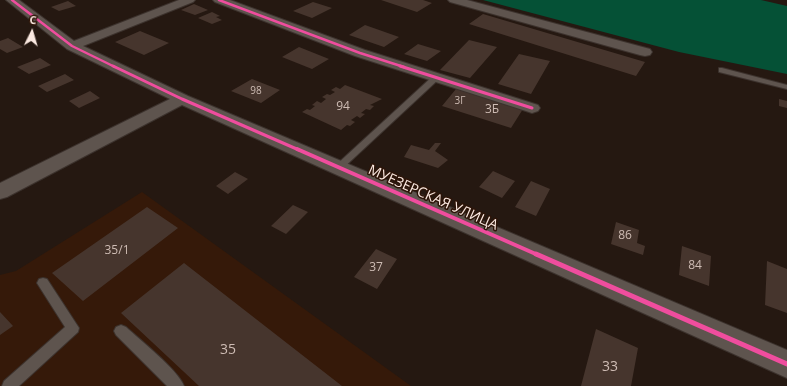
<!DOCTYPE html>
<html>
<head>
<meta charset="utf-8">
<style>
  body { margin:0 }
  #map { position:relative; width:787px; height:386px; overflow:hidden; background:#251811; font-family:"Open Sans",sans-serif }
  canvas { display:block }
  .north { position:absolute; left:12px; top:12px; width:40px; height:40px; -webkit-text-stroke:3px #2d1509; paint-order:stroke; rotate:5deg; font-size:11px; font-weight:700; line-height:16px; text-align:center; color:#fbe9e1 }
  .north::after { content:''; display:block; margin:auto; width:14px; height:18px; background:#fbe9e1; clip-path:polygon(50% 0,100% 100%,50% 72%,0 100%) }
</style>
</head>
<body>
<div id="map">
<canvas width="787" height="386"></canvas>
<div class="north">С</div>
</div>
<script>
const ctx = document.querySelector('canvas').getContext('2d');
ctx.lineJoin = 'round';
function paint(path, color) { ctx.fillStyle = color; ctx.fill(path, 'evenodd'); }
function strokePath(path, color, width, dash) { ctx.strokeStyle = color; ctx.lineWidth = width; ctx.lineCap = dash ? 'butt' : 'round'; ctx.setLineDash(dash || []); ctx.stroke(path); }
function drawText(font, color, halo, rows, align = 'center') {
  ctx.font = font + ' "Open Sans",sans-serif'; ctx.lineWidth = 3; ctx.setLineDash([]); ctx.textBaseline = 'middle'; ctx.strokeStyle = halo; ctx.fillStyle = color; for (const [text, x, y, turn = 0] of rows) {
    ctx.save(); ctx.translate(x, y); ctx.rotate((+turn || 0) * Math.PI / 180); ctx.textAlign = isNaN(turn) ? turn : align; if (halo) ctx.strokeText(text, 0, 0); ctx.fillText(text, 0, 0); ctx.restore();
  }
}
const built = new Path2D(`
  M142,192L411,386H0V275L16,271Z`);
const forest = new Path2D(`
  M483,0H761L787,6V74L679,52Z`);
const building = new Path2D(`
  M381,0H423L432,3L417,12Z
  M68,1L76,6L59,11L51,7Z
  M313,2L332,8L312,18L293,11Z
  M194,4L208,10L195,15L181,10Z
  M212,12L220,16L216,17L222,20L212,24L198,18Z
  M483,14L645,62L636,76L469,24Z
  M365,25L399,37L384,47L349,35Z
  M140,31L169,43L144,55L115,42Z
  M8,38L23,47L7,53L0,49V41Z
  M469,40L497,47L470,78L440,70Z
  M418,44L441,51L427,61L404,54Z
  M299,47L329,59L312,69L282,57Z
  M519,54L550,61L531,94L498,84Z
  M40,58L51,65L29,74L17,67Z
  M65,74L74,80L47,92L38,86Z
  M252,79L280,90L261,103L231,91Z
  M345,85L382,99L370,105L374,106L370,110L366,109L361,113L365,114L360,118L357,116L351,120L355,122L350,126L347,125L341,130L302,112L307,109L310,110L315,106L312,105L317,101L321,103L326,99L322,97L327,94L330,95L335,92L331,90L336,87L340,89Z
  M456,89L523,109L511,128L442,106Z
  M90,91L100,98L79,108L69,101Z
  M779,99L787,101V108L779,106Z
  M435,143H441L435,151L448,160L438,168L404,157L411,145L429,150Z
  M493,171L515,181L502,198L479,187Z
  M235,172L248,179L228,194L216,186Z
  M531,181L550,189L536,216L515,207Z
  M293,205L308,212L286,234L271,226Z
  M147,207L178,228L83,301L52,273Z
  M616,222L639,230L637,243L645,246L643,255L611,244Z
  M682,246L711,256L709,286L679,275Z
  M376,249L397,259L377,289L354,277Z
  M767,261L787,269V313L765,305Z
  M184,263L342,386H199L121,313Z
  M0,312L13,326L0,335Z
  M596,329L638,348L631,386H581Z`);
const service = new Path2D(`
  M719,68H722L787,85V89L719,72Z
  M433,76H436L440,78L341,170H335L333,168L335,166Z
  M43,278L47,279L79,328L78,332L19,386H2L4,381L65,327L37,283L39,279Z
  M121,325L126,327C140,340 178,370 184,386H167L116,335L114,331L116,327Z`);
const minor = new Path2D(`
  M6,0H19L74,41L179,0H195L193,2L83,46L188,96L787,350V378L182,105L7,197L0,199V183L170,99L67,49Z
  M213,0H230L365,50L538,105L540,108L538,111L532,113L526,111L355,56L215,2Z
  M448,0H467L650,49L652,52L650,55L645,56L640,55L450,2Z`);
const cyclewayFar3 = new Path2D(`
  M12,0L72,46L115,67
  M219,0L360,53L404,67`);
const cyclewayFar2 = new Path2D(`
  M113,66L182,99L299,150
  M400,66L532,108`);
const cyclewayFar1 = new Path2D(`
  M297,149L538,255`);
const cycleway = new Path2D(`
  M536,254L787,364`);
const farNumbernames = [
  ["98",256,91],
  ["3Г",460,101]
];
const numberNames = [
  ["94",343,107],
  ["3Б",492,110],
  ["86",625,236],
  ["35/1",117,251],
  ["84",695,266],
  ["37",376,268]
];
const streetNames = [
  ["МУЕЗЕРСКАЯ УЛИЦА",433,198,24]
];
const nearNumbernames = [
  ["35",228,350],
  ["33",610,367]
];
paint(built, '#351909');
paint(forest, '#055136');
paint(building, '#46352d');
strokePath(service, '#3c322d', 2);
strokePath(minor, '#3c322d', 2);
paint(service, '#5e544e');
paint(minor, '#5e544e');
strokePath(cyclewayFar3, '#ef4d9e', 2.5);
strokePath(cyclewayFar2, '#ef4d9e', 3);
strokePath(cyclewayFar1, '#ef4d9e', 4);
strokePath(cycleway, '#ef4d9e', 5);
drawText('10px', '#cebcb4', null, farNumbernames);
drawText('12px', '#cebcb4', null, numberNames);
drawText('14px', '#fbe9e1', '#2d1509', streetNames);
drawText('14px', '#cebcb4', null, nearNumbernames);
</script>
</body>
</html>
